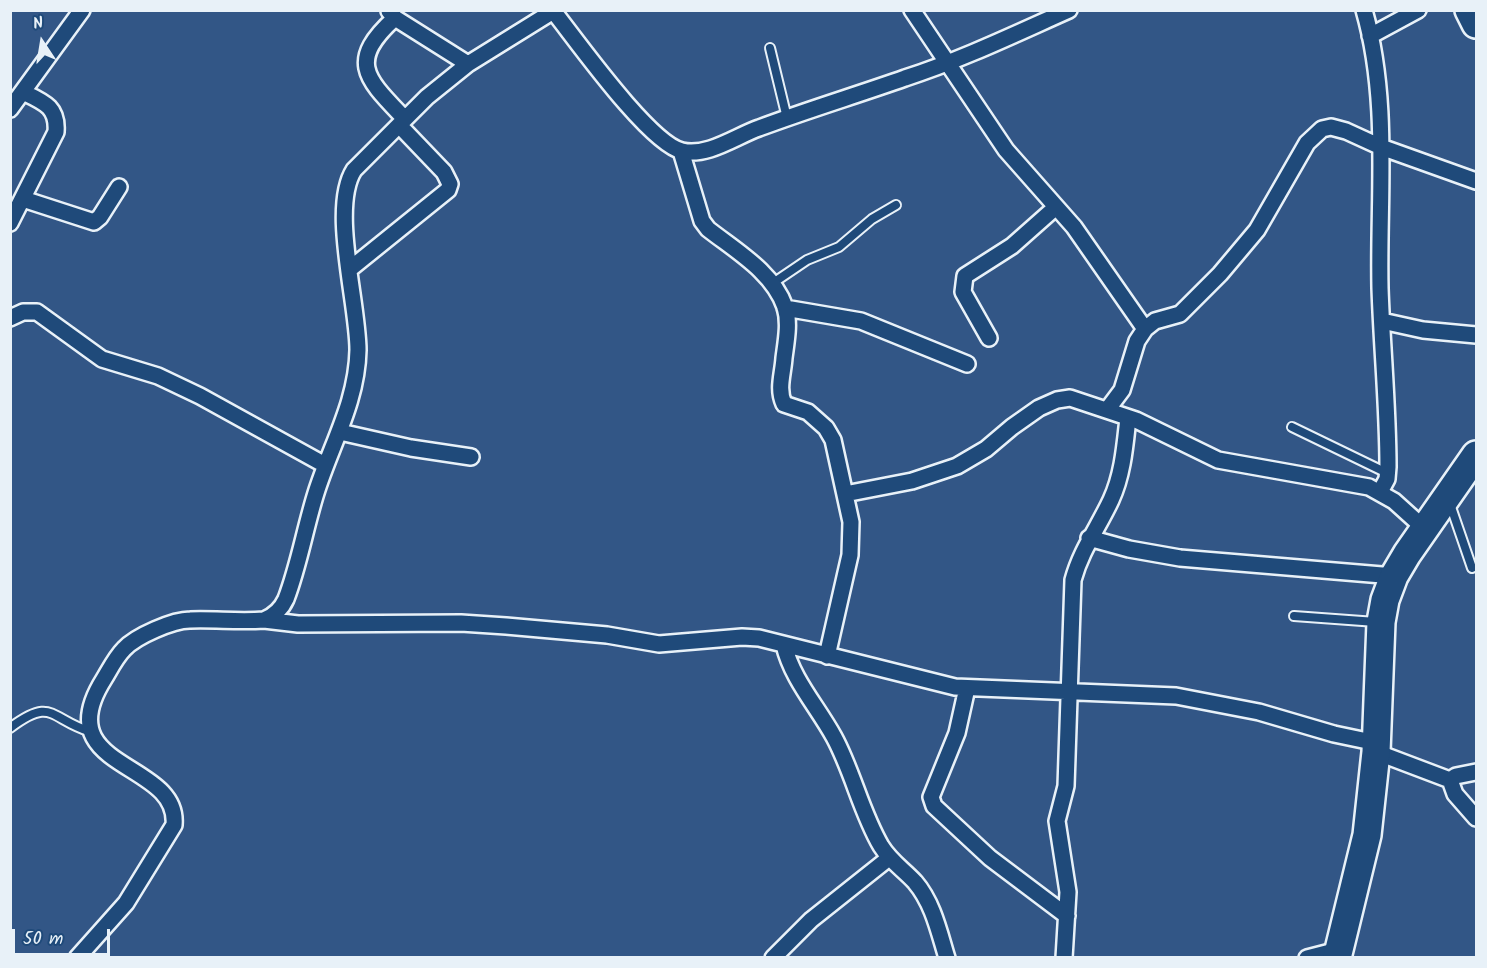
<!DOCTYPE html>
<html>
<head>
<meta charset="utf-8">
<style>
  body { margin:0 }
  #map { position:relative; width:1487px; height:968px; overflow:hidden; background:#325686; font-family:Kalam,sans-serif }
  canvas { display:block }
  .frame { position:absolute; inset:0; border:12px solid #e8f1f8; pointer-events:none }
  .north { position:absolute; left:12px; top:12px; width:60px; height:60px; -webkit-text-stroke:4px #1f4a7a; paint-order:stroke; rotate:348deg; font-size:16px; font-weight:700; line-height:24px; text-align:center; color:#e8f1f8 }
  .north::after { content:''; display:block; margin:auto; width:21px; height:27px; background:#e8f1f8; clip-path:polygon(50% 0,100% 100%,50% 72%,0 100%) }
  .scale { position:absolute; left:12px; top:929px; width:98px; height:27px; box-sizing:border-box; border:3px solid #e8f1f8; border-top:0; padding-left:8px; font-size:18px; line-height:21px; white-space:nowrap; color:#e8f1f8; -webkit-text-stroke:4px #1f4a7a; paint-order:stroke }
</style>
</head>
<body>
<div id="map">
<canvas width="1487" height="968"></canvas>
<div class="frame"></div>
<div class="north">N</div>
<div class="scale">50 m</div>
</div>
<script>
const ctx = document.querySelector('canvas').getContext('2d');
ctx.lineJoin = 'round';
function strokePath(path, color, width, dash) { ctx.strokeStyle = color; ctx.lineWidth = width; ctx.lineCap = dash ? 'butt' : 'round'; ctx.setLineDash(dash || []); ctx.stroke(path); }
const lane = new Path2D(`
  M770,48L787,118
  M773,283L807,260L839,247L872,219L896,205
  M1292,427L1387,473
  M1450,504L1472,568
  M1294,616L1376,622
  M10,728C53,696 49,719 91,732`);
const street = new Path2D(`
  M912,10L1006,150L1074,227L1145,329
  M1364,10C1390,101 1378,196 1380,288C1382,348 1388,407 1388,467L1387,479L1380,492
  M389,11L395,18L468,64
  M554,12C577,41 649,143 682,151C708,157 736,136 759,128C807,110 857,95 905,78C961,60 1015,34 1069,10
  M395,18C346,62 367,79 405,119
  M1370,36L1418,10
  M10,109L82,10
  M681,151L702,221L708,229C736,251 773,272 785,307C790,323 786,342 784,358C783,374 777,389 784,404L808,412L826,428L833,440L851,522L850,555L827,656
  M23,199L94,222L100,217L119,187
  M10,223L56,132C58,107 44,102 23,92
  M350,269L448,190L450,184L444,172L399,125
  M785,308L861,321L967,364
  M10,318L23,312H37L102,359L158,376L200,396L325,465
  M1382,321L1423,330L1476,335
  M989,338L963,292L965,276L1012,246L1056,207
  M1107,410L1122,390L1137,341L1145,329L1155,321L1180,314L1220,274L1257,230L1307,143L1322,129L1331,127L1346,131L1381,147L1476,181
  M340,432L411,448L471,457
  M845,494L912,481L957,466L986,449L1012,427L1039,408L1057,400L1070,398L1136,420L1218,460L1369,487L1394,501L1425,529
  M1089,538L1129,549L1180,558L1394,576
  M264,620L298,624L461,623L506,626L607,635L659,644L742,637L759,638L955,687L1176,696L1259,712L1334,734L1377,743
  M784,645C792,679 817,706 834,737C853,772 861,812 881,846C891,862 903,869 915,882C933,903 939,932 947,958
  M967,688L957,733L931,797L934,806L990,858L1067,916
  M1376,752L1450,780
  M1450,780L1455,794L1476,818
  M1450,780L1456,776L1476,772
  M77,958L126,903L174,825C180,760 46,771 104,679C110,669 116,657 124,649C136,636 173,620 190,620C215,619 239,622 264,620C274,616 281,610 286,599C299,565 305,528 316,493C331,445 357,402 358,350C358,303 330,208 354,170L427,97L468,64L555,10
  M773,958L811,920L889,858
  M1064,958L1068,892L1057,821L1066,786L1073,580C1081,550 1098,528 1111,500C1123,474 1125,445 1128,418
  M1307,958L1338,950`);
const highway = new Path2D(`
  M1469,10L1476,24
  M1337,958L1367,835L1376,752L1381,622L1385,600L1394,576L1407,554L1476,455`);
strokePath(lane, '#e8f1f8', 12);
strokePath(street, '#e8f1f8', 20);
strokePath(highway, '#e8f1f8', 32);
strokePath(lane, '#1f4a7a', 8);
strokePath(street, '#1f4a7a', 15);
strokePath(highway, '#1f4a7a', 27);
</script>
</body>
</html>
